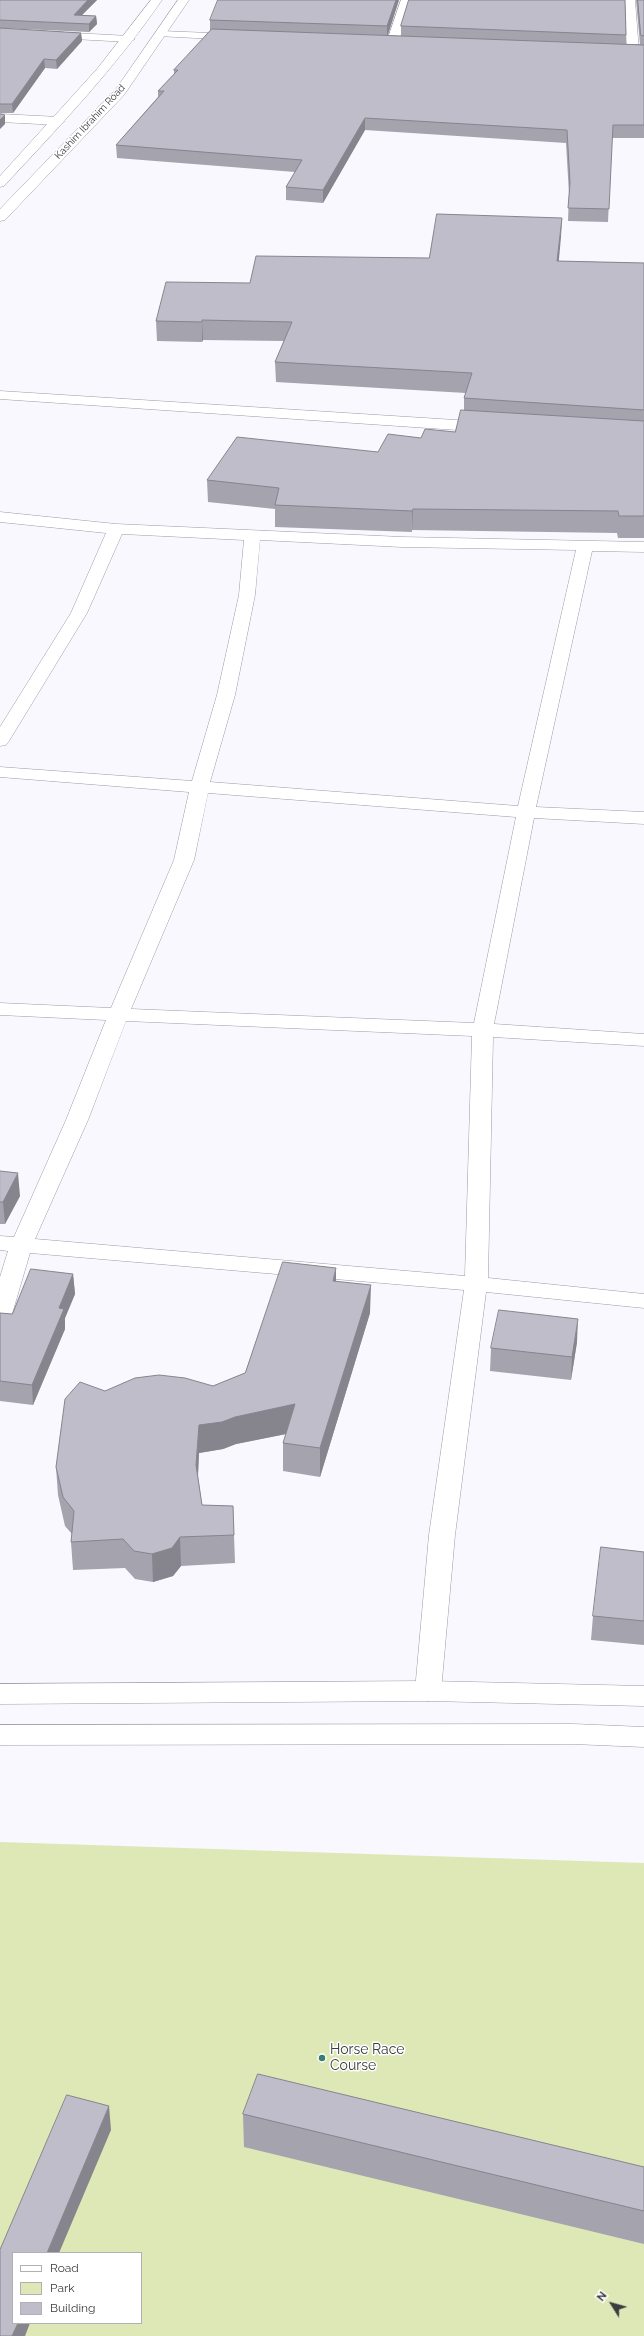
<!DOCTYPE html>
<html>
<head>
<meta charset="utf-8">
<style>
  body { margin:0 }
  #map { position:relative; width:644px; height:2336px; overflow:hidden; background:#f9f8fe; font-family:Raleway,sans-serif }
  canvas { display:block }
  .legend { position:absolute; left:12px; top:2252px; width:130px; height:72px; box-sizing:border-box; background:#fff; border:1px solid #b1b1b3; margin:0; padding:5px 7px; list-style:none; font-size:12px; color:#3c3b40 }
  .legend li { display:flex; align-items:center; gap:8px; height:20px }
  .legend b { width:20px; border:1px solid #b1b1b3 }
  .north { position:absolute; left:592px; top:2284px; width:40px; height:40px; -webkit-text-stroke:3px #fff; paint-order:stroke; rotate:307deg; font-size:11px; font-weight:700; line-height:16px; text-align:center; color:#3c3b40 }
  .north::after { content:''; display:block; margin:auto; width:14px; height:18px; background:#3c3b40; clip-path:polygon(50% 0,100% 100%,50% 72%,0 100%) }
</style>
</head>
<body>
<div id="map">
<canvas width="644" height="2336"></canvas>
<ul class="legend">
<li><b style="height:5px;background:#fff"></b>Road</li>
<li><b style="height:11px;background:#dde8b6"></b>Park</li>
<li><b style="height:11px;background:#bfbdca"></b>Building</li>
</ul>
<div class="north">N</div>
</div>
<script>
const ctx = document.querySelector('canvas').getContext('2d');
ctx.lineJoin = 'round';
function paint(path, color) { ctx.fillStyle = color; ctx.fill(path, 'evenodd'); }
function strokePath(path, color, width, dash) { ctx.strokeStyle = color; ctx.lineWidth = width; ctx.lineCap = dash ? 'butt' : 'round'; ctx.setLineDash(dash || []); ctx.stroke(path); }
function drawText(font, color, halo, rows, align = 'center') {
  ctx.font = font + ' Raleway,sans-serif'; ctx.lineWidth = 3; ctx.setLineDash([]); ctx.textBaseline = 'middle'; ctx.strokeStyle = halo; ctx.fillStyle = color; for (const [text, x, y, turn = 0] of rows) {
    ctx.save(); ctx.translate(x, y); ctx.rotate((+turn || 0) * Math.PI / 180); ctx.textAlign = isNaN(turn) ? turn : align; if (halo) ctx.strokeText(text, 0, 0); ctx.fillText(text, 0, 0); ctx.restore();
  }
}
const green = new Path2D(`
  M0,1842L644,1863V2336H0ZM13,2253H141V2323H13Z`);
const minor = new Path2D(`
  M401,0H411L399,41L393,44L387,41Z
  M625,0H635L639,52L633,55L627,52Z
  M0,29L129,36L135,39L129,42L0,35Z
  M161,31L235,34L241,37L235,40L157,36L155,34Z
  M0,114L59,117L65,121L59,125L0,122Z
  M0,391L487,422L495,427L487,432L0,399Z
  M0,512L116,524L402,537L644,542V552L592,551L536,807L644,812V824L534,818L494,1024L644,1034V1046L493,1037L488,1278L644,1294V1308L486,1292L455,1535L441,1691L438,1698L428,1701L418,1698L415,1691L429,1535L464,1290L30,1253L12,1314L8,1319L0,1321V1277L8,1251L0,1250V1236L14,1237L66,1120L106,1020L0,1015V1003L111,1008L174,860L189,792L0,777V767L192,781L217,695L239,595L244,540L122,534L87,613L9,741L6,745L0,746V727L71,613L106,533L0,522ZM260,540L402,547L576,550L518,806L210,782L235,695L255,595ZM208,793L516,817L474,1023L131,1009L194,860ZM126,1021L472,1036L465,1276L35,1239L88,1120Z`);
const primary = new Path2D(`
  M428,1681L644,1686V1706L428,1701L0,1704V1684Z
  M573,1724L644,1727V1747L573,1744L0,1745V1725Z`);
const trunk = new Path2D(`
  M151,0H162C116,67 60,126 4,186L0,187V176L97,69Z
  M178,0H189L124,95L5,220L0,221V209L116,89Z`);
const wall = new Path2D(`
  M0,0H97L82,15L96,16L97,24L89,32L0,28Z
  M399,0L388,35L401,36V26L409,0H628H625L626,35V44H640L636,0H644V138H612L608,222L568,221L569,194L566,143L365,130L323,203L286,200V187L295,172L117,158L116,145L158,97V91L174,74V70L210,31V20Z
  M0,28L81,33L82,41L57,69L45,68L13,113H0Z
  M562,218L558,261L644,263V538H618L617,533L412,530V532L275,527V509L208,502L207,480L378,452L421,438L455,432L464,411V398L466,393L276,382L275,362L284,341L203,340L202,342L157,341L156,321L250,283L429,258Z
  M0,1171L20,1196L5,1224H0Z
  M73,1274L75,1294L65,1318V1329L33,1405L0,1401V1313L12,1314Z
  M336,1281L370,1313L320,1477L283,1471V1443L286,1434L236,1444L223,1449L199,1453L198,1477L202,1505L233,1506L235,1563L181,1566L173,1576L153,1582L135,1579L125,1568L73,1570L71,1542L72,1534L65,1526L58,1495L56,1467L105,1391L213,1386L245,1373Z
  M577,1342L571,1380L490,1371L491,1348Z
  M644,1552V1645L591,1640L593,1616Z
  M243,2114L644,2167V2244L244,2147Z`);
const shadedWall = new Path2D(`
  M88,0H97L74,23V15Z
  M396,0H399L387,37V26Z
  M96,16L97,24L89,32V24Z
  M81,33L82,41L57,69L56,60Z
  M44,59L45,68L13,113L12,104Z
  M5,115V124L0,129V120Z
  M365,118V130L323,203V190Z
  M562,218L561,237L557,281V261Z
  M202,320L203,340L202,342Z
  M413,509L412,530V532V511Z
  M18,1173L20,1196L5,1224L3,1202Z
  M336,1268V1296L333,1281Z
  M73,1274L75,1294L65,1318V1329L33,1405L32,1385L59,1308Z
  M371,1285L370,1313L320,1477V1448Z
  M578,1319L577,1342L571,1380L572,1357Z
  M295,1404L296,1432L236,1444L223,1449L199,1453L197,1493L196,1465L199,1425Z
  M180,1537L181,1566L173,1576L153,1582L152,1554Z
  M109,2106L111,2130L59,2253H47Z
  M18,2323H30L25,2336H12Z`);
const building = new Path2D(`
  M0,0H88L74,15L96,16L89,24L0,20Z
  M218,0H396L387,26L210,20Z
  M409,0H625L626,35L401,26Z
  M638,0H644V36L641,35Z
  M0,28L81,33L56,60L44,59L12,104H0Z
  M212,29L644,45V125H613L609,209L568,208L570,183L567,130L365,118L323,190L286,187L302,160L116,145L164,91H158L178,70H174Z
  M0,114L5,115L0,120Z
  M437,214L562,218L557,261L644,263V410L464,398L472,373L275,362L292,322L202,320V322L156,321L166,282L250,283L256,256L429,258Z
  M461,410L644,421V516H619L618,511L413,509L412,511L275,505L279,488L207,480L237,437L378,452L388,434L421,438L425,429L455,432Z
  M0,1171L18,1173L3,1202H0Z
  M283,1262L336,1268L333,1281L371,1285L320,1448L283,1443L295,1404L235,1417L222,1422L199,1425L196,1465L202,1505L233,1506L234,1535L180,1537L172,1548L152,1554L134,1551L123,1539L71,1542L74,1511L63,1497L56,1467L65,1399L80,1382L105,1391L135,1378L159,1375L185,1378L213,1386L245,1373Z
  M31,1269L73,1274L59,1308L64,1309L32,1385L0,1381V1313L12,1314Z
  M499,1310L578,1319L572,1357L491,1348Z
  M601,1547L644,1552V1621L593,1616Z
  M258,2074L644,2167V2211L243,2114Z
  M67,2095L109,2106L47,2253H13V2323H18L12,2336H0V2250Z`);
const markers = [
  [322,2058,4,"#3a7e71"]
];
const farStreetnames = [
  ["Kashim Ibrahim Road",90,122,-47]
];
const nearPoinames = [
  ["Horse Race",330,2050],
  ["Course",330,2066]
];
paint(green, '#dde8b6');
strokePath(minor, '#9c9aa7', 1);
strokePath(primary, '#9c9aa7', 1);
strokePath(trunk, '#9c9aa7', 1);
paint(minor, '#fff');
paint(primary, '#fff');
paint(trunk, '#fff');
paint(wall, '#a4a3ae');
paint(shadedWall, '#86848d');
paint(building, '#bfbdca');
strokePath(building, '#86848d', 1);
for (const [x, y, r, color] of markers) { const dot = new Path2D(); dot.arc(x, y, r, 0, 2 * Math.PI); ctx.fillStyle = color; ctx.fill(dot); strokePath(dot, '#fff', 1.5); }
drawText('10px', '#3c3b40', '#fff', farStreetnames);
drawText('14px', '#3c3b40', '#fff', nearPoinames, 'left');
</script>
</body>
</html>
